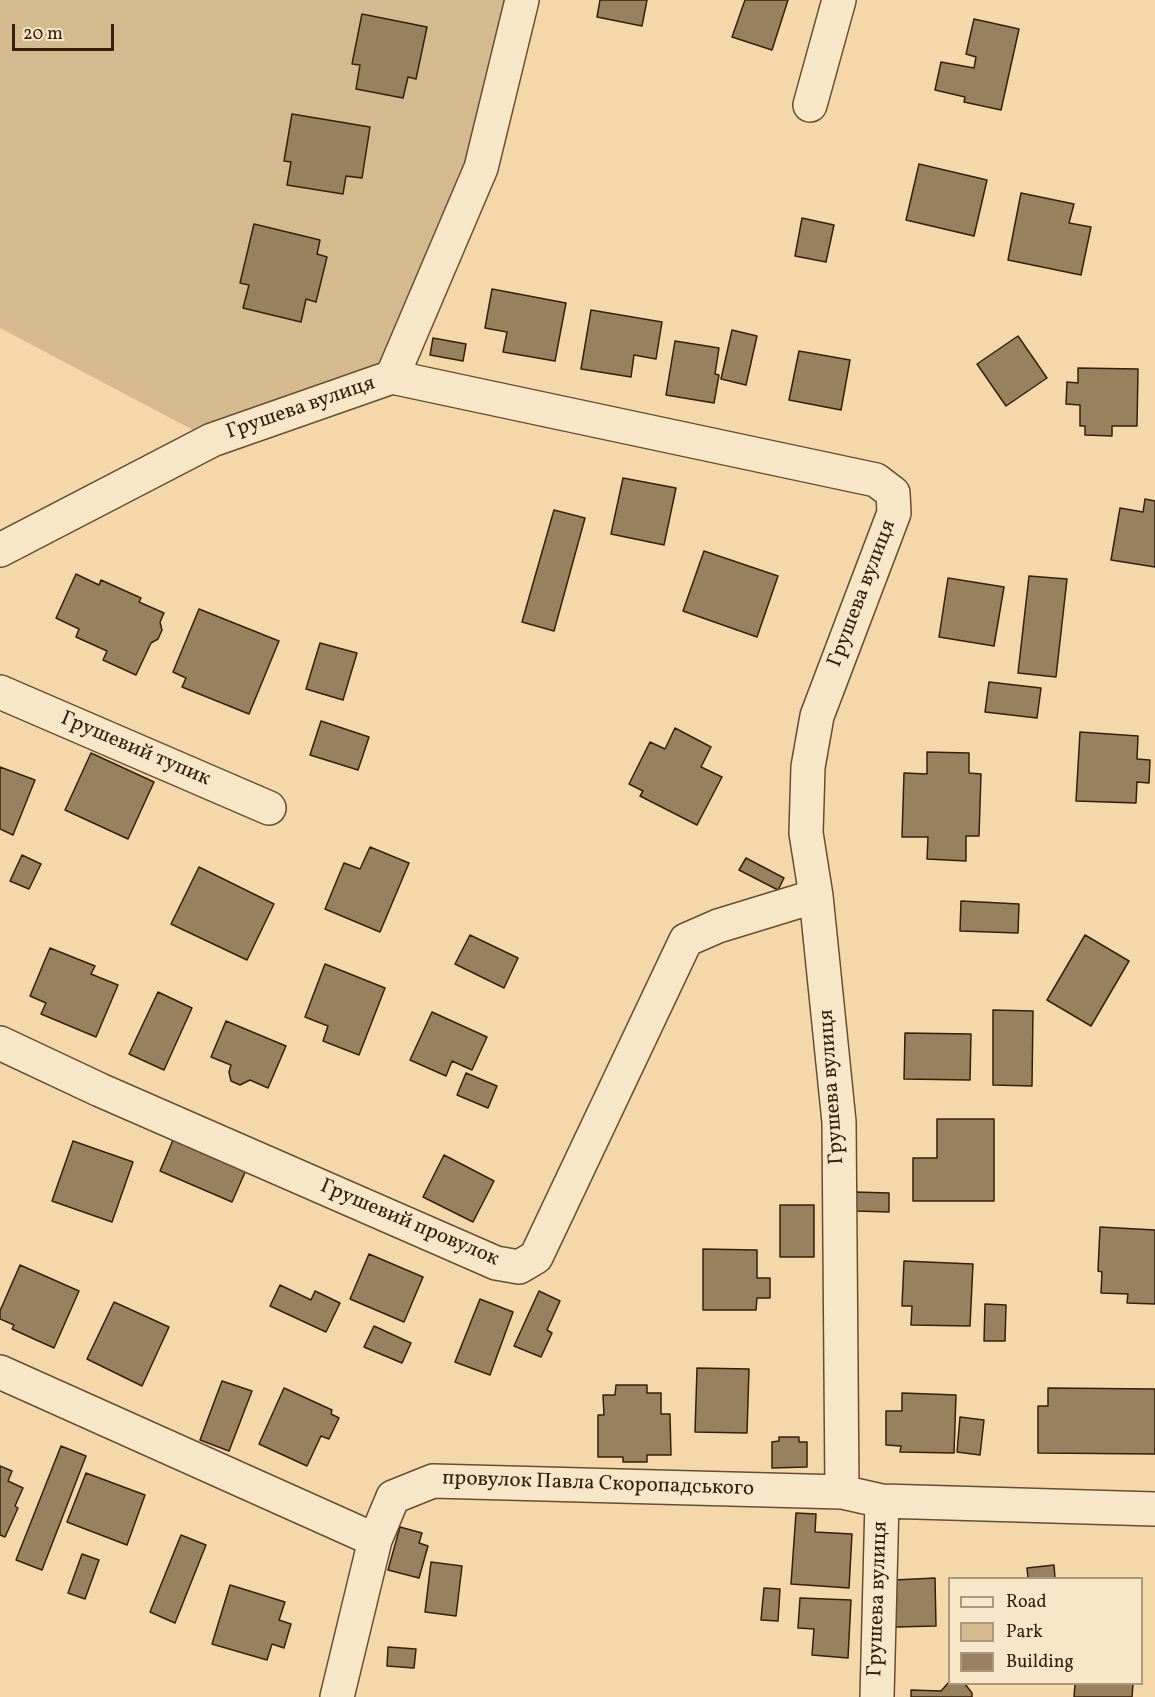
<!DOCTYPE html>
<html>
<head>
<meta charset="utf-8">
<style>
  body { margin:0 }
  #map { position:relative; width:1155px; height:1697px; overflow:hidden; background:#f5d8aa; font-family:Vollkorn,serif }
  canvas { display:block }
  .legend { position:absolute; left:948px; top:1577px; width:195px; height:108px; box-sizing:border-box; background:#f8e6c8; border:2px solid #aa977d; margin:0; padding:8px 10px; list-style:none; font-size:18px; color:#36200d }
  .legend li { display:flex; align-items:center; gap:12px; height:30px }
  .legend b { width:30px; border:2px solid #aa977d }
  .scale { position:absolute; left:12px; top:24px; width:102px; height:27px; box-sizing:border-box; border:3px solid #36200d; border-top:0; padding-left:8px; font-size:18px; line-height:21px; white-space:nowrap; color:#36200d; -webkit-text-stroke:4px #f8e6c8; paint-order:stroke }
</style>
</head>
<body>
<div id="map">
<canvas width="1155" height="1697"></canvas>
<ul class="legend">
<li><b style="height:8px;background:#f8e6c8"></b>Road</li>
<li><b style="height:16px;background:#d5b98f"></b>Park</li>
<li><b style="height:16px;background:#99805f"></b>Building</li>
</ul>
<div class="scale">20 m</div>
</div>
<script>
const ctx = document.querySelector('canvas').getContext('2d');
ctx.lineJoin = 'round';
function paint(path, color) { ctx.fillStyle = color; ctx.fill(path, 'evenodd'); }
function strokePath(path, color, width, dash) { ctx.strokeStyle = color; ctx.lineWidth = width; ctx.lineCap = dash ? 'butt' : 'round'; ctx.setLineDash(dash || []); ctx.stroke(path); }
function drawText(font, color, halo, rows, align = 'center') {
  ctx.font = font + ' Vollkorn,serif'; ctx.lineWidth = 5; ctx.setLineDash([]); ctx.textBaseline = 'middle'; ctx.strokeStyle = halo; ctx.fillStyle = color; for (const [text, x, y, turn = 0] of rows) {
    ctx.save(); ctx.translate(x, y); ctx.rotate((+turn || 0) * Math.PI / 180); ctx.textAlign = isNaN(turn) ? turn : align; if (halo) ctx.strokeText(text, 0, 0); ctx.fillText(text, 0, 0); ctx.restore();
  }
}
const green = new Path2D(`
  M0,0H522L392,377L212,440L0,328Z`);
const building = new Path2D(`
  M600,0H647L642,26L597,17Z
  M745,0H788L772,50L732,37Z
  M362,14L427,27L416,79L408,77L403,98L356,89L360,65L352,64Z
  M974,19L1019,29L1001,110L964,102L965,97L935,90L941,62L974,68L976,57L966,54Z
  M292,114L370,127L362,178L346,176L343,194L287,185L291,162L284,161Z
  M919,164L987,180L974,236L906,220Z
  M1021,193L1074,204L1069,223L1091,227L1081,275L1008,260Z
  M802,218L834,225L826,262L795,256Z
  M254,224L320,240L317,254L327,257L316,302L306,299L301,322L243,308L249,285L240,283Z
  M492,289L566,303L555,361L503,352L507,332L485,328Z
  M591,310L662,322L656,359L634,355L631,377L581,369Z
  M732,330L757,336L746,385L721,379Z
  M1018,336L1047,378L1006,406L977,364Z
  M433,338L466,344L463,361L430,355Z
  M675,341L719,348L715,374L719,375L714,403L666,395Z
  M799,351L850,360L841,410L789,400Z
  M1078,368L1138,369L1137,426H1112V436L1085,435V426H1080V405L1066,404L1067,382L1078,383Z
  M623,478L676,488L664,545L611,534Z
  M1145,499L1155,501V567L1111,560L1120,508L1143,512Z
  M554,510L585,518L554,631L522,622Z
  M704,551L778,576L757,637L683,611Z
  M76,574L99,585L101,580L141,598L139,602L164,613L160,622L162,630L158,639L151,643L136,675L103,660L107,651L76,637L79,629L56,618Z
  M1029,576L1067,579L1056,677L1018,673Z
  M948,578L1004,587L994,646L939,637Z
  M199,609L279,641L249,714L182,687L186,678L173,672Z
  M320,643L357,653L343,700L306,689Z
  M989,682L1041,688L1037,718L985,712Z
  M321,721L369,737L358,770L310,755Z
  M675,728L711,747L701,767L722,777L697,825L640,796L643,791L629,784L650,742L665,749Z
  M1080,732L1138,736L1137,759L1150,760L1149,783L1137,782L1136,803L1076,801Z
  M927,752L969,753V773L981,774L979,836H966V861L927,859L928,837H902L904,773L927,774Z
  M91,753L154,782L128,839L65,810Z
  M0,767L35,780L13,835L0,829Z
  M370,847L409,863L380,932L325,909L344,863L360,869Z
  M22,855L41,864L29,889L10,881Z
  M746,858L784,878L778,890L739,870Z
  M199,867L274,904L247,960L171,924Z
  M961,901L1019,904L1018,933L960,931Z
  M470,935L518,958L504,988L455,964Z
  M1085,935L1129,961L1091,1026L1047,1000Z
  M50,948L95,966L91,974L118,985L96,1037L41,1014L46,1003L30,996Z
  M325,964L385,988L359,1055L323,1041L328,1026L305,1017Z
  M158,992L192,1008L164,1070L129,1054Z
  M993,1010L1033,1011L1032,1086L993,1085Z
  M432,1012L487,1037L472,1070L452,1061L446,1076L410,1060Z
  M226,1021L286,1046L268,1088L250,1080L240,1085L231,1081L229,1072L231,1065L211,1057Z
  M905,1033L971,1034L970,1080L904,1079Z
  M466,1073L497,1086L488,1108L457,1095Z
  M937,1119H994V1201H913V1158H937Z
  M173,1140L246,1170L232,1202L160,1171Z
  M73,1141L133,1162L112,1222L52,1201Z
  M444,1155L494,1181L473,1222L423,1197Z
  M855,1192L889,1193V1212L855,1211Z
  M780,1205H814V1257H780Z
  M1100,1227L1155,1230V1304L1127,1303L1128,1294L1101,1293L1102,1272L1098,1271Z
  M703,1249L757,1250V1278H770V1298H757L756,1310H703Z
  M369,1254L423,1277L404,1322L350,1299Z
  M904,1261L973,1264L970,1326L911,1325L912,1306H902Z
  M20,1265L79,1291L54,1348L12,1329L14,1325L0,1319V1311Z
  M280,1285L311,1300L315,1291L340,1303L326,1332L270,1306Z
  M539,1291L560,1301L547,1330L552,1333L541,1357L514,1346Z
  M480,1299L513,1312L490,1375L455,1362Z
  M114,1302L169,1327L142,1386L87,1359Z
  M985,1304L1006,1305L1005,1341H984Z
  M374,1326L411,1343L402,1363L364,1347Z
  M697,1368L749,1369L747,1433L695,1432Z
  M222,1381L252,1391L229,1451L200,1440Z
  M616,1385H647V1393H661V1414H670L671,1455H647V1462H623V1457H598V1415H604L603,1395H615Z
  M284,1388L332,1410L331,1414L339,1418L329,1439L321,1436L307,1466L259,1444Z
  M1048,1388L1155,1389V1454L1038,1453V1406H1048Z
  M902,1393L956,1395L954,1453L900,1452L901,1446L886,1445V1411H902Z
  M960,1417L984,1420L980,1455L957,1452Z
  M779,1437H799V1442H807V1467L772,1468V1442L779,1441Z
  M61,1446L86,1456L42,1570L16,1560Z
  M0,1466L12,1471L8,1481L23,1488L15,1506L18,1508L5,1537L0,1535Z
  M86,1473L145,1495L127,1545L67,1522Z
  M796,1513L816,1514L815,1532L852,1534L849,1588L791,1584Z
  M400,1527L422,1533L419,1543L428,1546L419,1578L388,1570Z
  M181,1535L206,1545L175,1623L150,1612Z
  M82,1554L99,1560L85,1599L68,1593Z
  M431,1562L462,1566L456,1616L425,1612Z
  M1054,1565L1055,1578H1028L1027,1568Z
  M935,1578L936,1626L895,1627L894,1580Z
  M230,1585L285,1602L279,1620L291,1624L284,1648L272,1644L267,1660L212,1644Z
  M764,1588L780,1589L778,1621L761,1620Z
  M800,1598L851,1600L848,1658L812,1655L814,1629L798,1628Z
  M388,1647L416,1649L414,1668L387,1666Z
  M950,1681V1684H965L972,1693V1697H911V1690L941,1691Z
  M1075,1684H1133L1132,1697H1074Z`);
const minor = new Path2D(`
  M810,105L839,0
  M392,377L481,168L522,0
  M0,550L212,440L392,377L876,480L893,493L894,513L817,716L808,767L806,833L816,896L839,1122L842,1492
  M0,692L269,808
  M0,1043L100,1090L496,1263L519,1267L536,1257L686,940L718,926L816,896
  M0,1372L375,1540L393,1497L433,1481L842,1492L882,1501L1155,1509
  M337,1697L375,1540
  M877,1697L882,1501`);
const streetNames = [
  ["Грушева вулиця",301,409,-19],
  ["Грушева вулиця",863,594,-69],
  ["Грушевий тупик",135,750,23],
  ["Грушева вулиця",833,1087,-94],
  ["Грушевий провулок",409,1224,23],
  ["провулок Павла Скоропадського",598,1485,2],
  ["Грушева вулиця",879,1599,-88]
];
paint(green, '#d5b98f');
paint(building, '#99805f');
strokePath(building, '#36200d', 1.5);
strokePath(minor, '#664e34', 36);
strokePath(minor, '#f8e6c8', 33);
drawText('21px', '#36200d', '#f8e6c8', streetNames);
</script>
</body>
</html>
